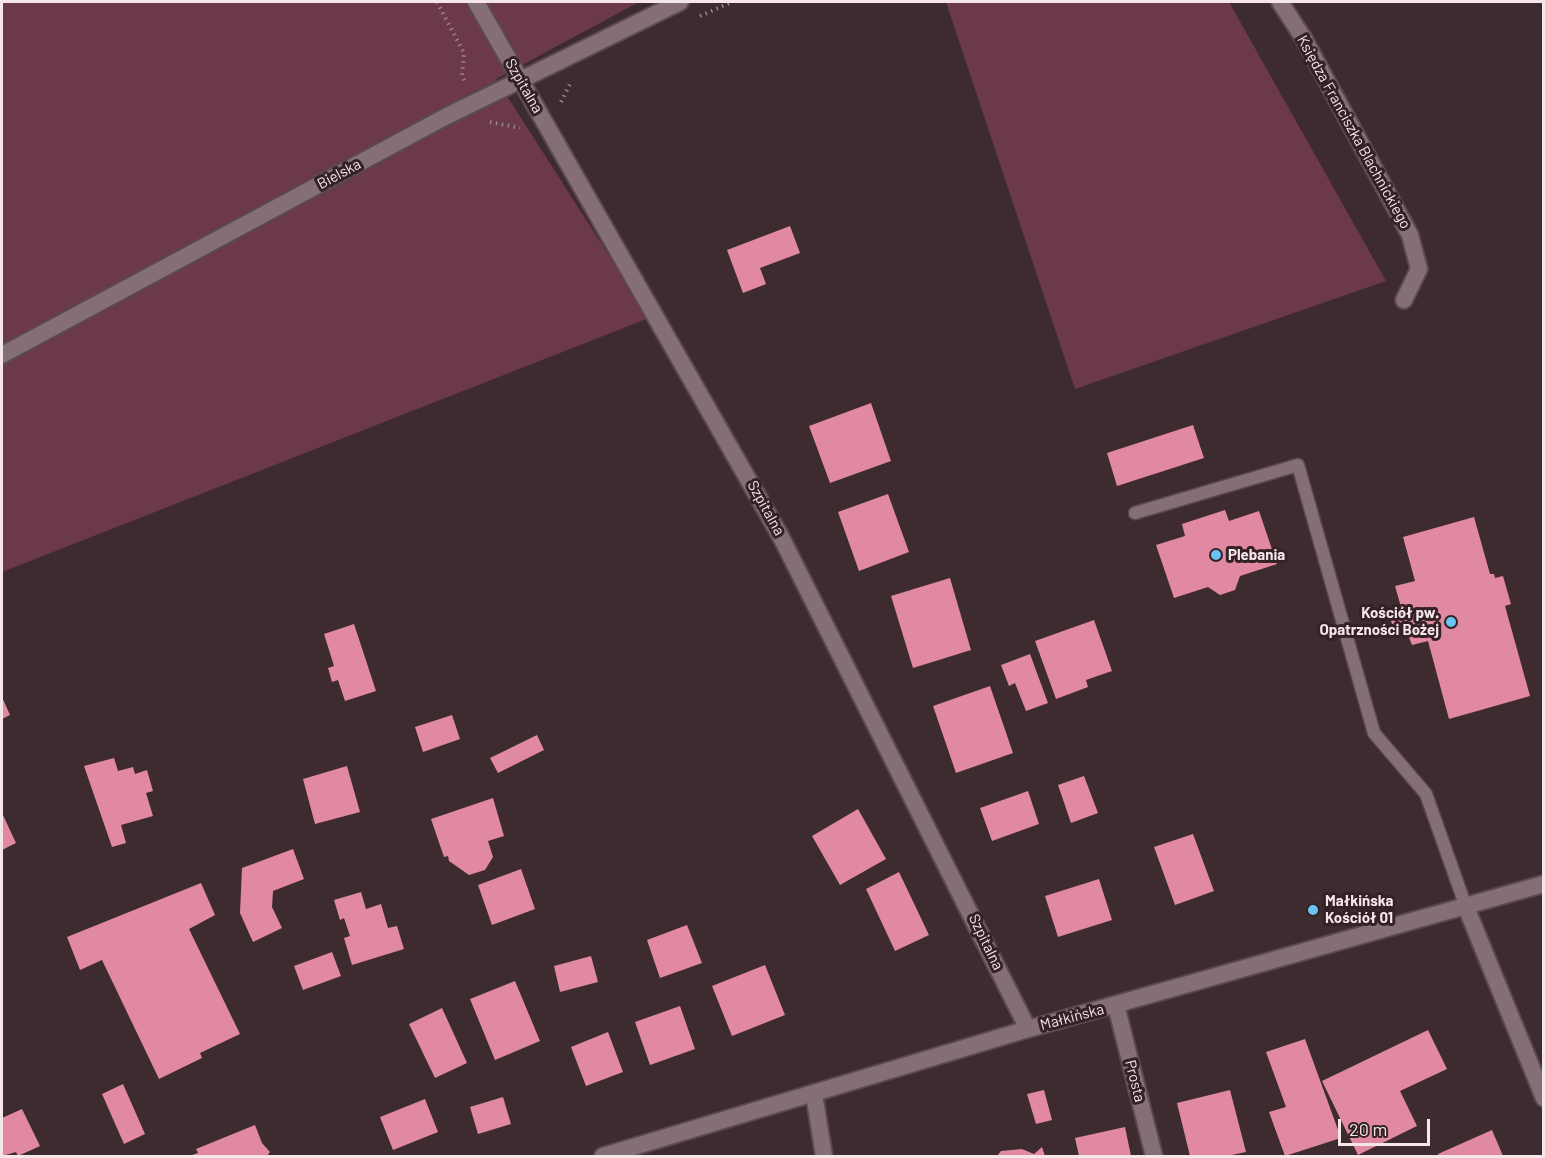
<!DOCTYPE html>
<html>
<head>
<meta charset="utf-8">
<style>
  body { margin:0 }
  #map { position:relative; width:1545px; height:1158px; overflow:hidden; background:#3e2b30; font-family:Barlow,sans-serif }
  canvas { display:block }
  .frame { position:absolute; inset:0; border:3px solid #f4e6e9; pointer-events:none }
  .scale { position:absolute; left:1338px; top:1119px; width:92px; height:27px; box-sizing:border-box; border:3px solid #f4e6e9; border-top:0; padding-left:8px; font-size:18px; line-height:21px; white-space:nowrap; color:#f4e6e9; -webkit-text-stroke:4px #342126; paint-order:stroke }
</style>
</head>
<body>
<div id="map">
<canvas width="1545" height="1158"></canvas>
<div class="frame"></div>
<div class="scale">20 m</div>
</div>
<script>
const ctx = document.querySelector('canvas').getContext('2d');
ctx.lineJoin = 'round';
function paint(path, color) { ctx.fillStyle = color; ctx.fill(path, 'evenodd'); }
function strokePath(path, color, width, dash) { ctx.strokeStyle = color; ctx.lineWidth = width; ctx.lineCap = dash ? 'butt' : 'round'; ctx.setLineDash(dash || []); ctx.stroke(path); }
function drawText(font, color, halo, rows, align = 'center') {
  ctx.font = font + ' Barlow,sans-serif'; ctx.lineWidth = 6; ctx.setLineDash([]); ctx.textBaseline = 'middle'; ctx.strokeStyle = halo; ctx.fillStyle = color; for (const [text, x, y, turn = 0] of rows) {
    ctx.save(); ctx.translate(x, y); ctx.rotate((+turn || 0) * Math.PI / 180); ctx.textAlign = isNaN(turn) ? turn : align; if (halo) ctx.strokeText(text, 0, 0); ctx.fillText(text, 0, 0); ctx.restore();
  }
}
const green = new Path2D(`
  M2,2H639L496,79L649,318L2,572Z
  M946,2H1229L1386,281L1075,389Z`);
const building = new Path2D(`
  M790,226L800,253L760,268L766,284L743,293L727,250Z
  M871,403L891,461L830,483L809,426Z
  M1193,425L1204,458L1117,486L1107,453Z
  M888,494L909,552L859,571L838,512Z
  M1225,510L1229,521L1259,511L1277,564L1240,576L1235,590L1220,595L1208,587L1174,598L1156,545L1185,536L1182,524Z
  M1474,517L1490,574H1494L1495,578L1503,576L1511,604L1505,606L1530,696L1449,719L1428,641L1412,645L1408,635L1396,638L1388,610L1401,607L1395,586L1415,581L1403,537Z
  M950,578L971,650L913,668L891,596Z
  M1094,620L1112,671L1086,680L1088,687L1056,699L1035,641Z
  M354,624L376,691L345,701L338,680L332,682L328,668L334,666L324,634Z
  M1030,654L1048,703L1026,711L1015,683L1009,686L1001,665Z
  M990,686L1013,753L956,773L933,706Z
  M2,697L10,715L2,719Z
  M452,715L460,739L423,752L415,727Z
  M537,735L544,750L498,773L490,758Z
  M114,758L118,771L133,767L135,774L147,770L153,791L146,793L153,816L121,825L126,843L112,847L84,766Z
  M347,766L360,812L315,824L303,779Z
  M1084,776L1098,813L1071,823L1058,785Z
  M1028,791L1039,824L992,841L980,808Z
  M493,798L504,836L488,841L493,857L485,870L469,875L449,861L448,856L444,857L431,819Z
  M858,809L886,859L840,885L812,836Z
  M2,813L16,843L2,850Z
  M1193,834L1214,891L1175,905L1154,847Z
  M293,849L304,879L273,891L272,907L282,928L253,942L240,913L242,868Z
  M521,869L535,909L492,925L478,885Z
  M899,872L929,935L895,951L866,889Z
  M1099,879L1112,920L1058,937L1045,896Z
  M201,883L215,915L189,929L240,1034L200,1053L202,1058L159,1079L102,960L80,970L67,937Z
  M361,892L366,909L381,904L388,928L397,926L404,949L352,965L344,938L350,936L344,918L340,920L334,900Z
  M687,925L702,963L660,978L647,940Z
  M332,952L341,976L303,990L294,966Z
  M591,956L598,982L560,992L554,966Z
  M765,965L785,1015L732,1036L712,986Z
  M515,981L540,1041L495,1060L470,999Z
  M680,1006L695,1049L650,1065L635,1022Z
  M442,1008L467,1063L435,1078L409,1024Z
  M1428,1030L1447,1069L1400,1091L1417,1126L1358,1155L1322,1081Z
  M608,1032L623,1072L586,1086L571,1047Z
  M1305,1039L1341,1138L1285,1156L1269,1112L1286,1107L1266,1052Z
  M123,1084L145,1134L124,1144L102,1094Z
  M1044,1090L1052,1120L1036,1124L1027,1094Z
  M1230,1090L1246,1152L1227,1156H1190L1177,1103Z
  M503,1097L511,1124L478,1134L470,1107Z
  M425,1099L438,1132L393,1150L380,1117Z
  M22,1109L40,1146L18,1156L16,1152L2,1156V1118Z
  M255,1125L262,1143L270,1152L267,1156H189L198,1153L196,1149Z
  M1125,1127L1131,1156H1079L1075,1138Z
  M1492,1130L1503,1156H1439L1438,1154Z
  M1042,1147L1045,1156H997L1001,1151L1022,1149L1034,1154Z`);
const path = new Path2D(`
  M437,2L464,53L462,75L465,83
  M700,16L732,2
  M561,102L571,82
  M490,122L520,128`);
const service = new Path2D(`
  M1135,513L1298,465L1374,733L1426,794L1466,907`);
const minor = new Path2D(`
  M476,2L781,537L1028,1029
  M1280,2L1304,39L1410,235L1419,269L1404,300
  M2,355L445,117L680,2
  M1466,907L1544,1098
  M1116,1005L1154,1156`);
const tertiary = new Path2D(`
  M814,1094L824,1156`);
const secondary = new Path2D(`
  M603,1156L1028,1029L1544,884`);
const markers = [
  [1216,555,6,"#6ac3f1"],
  [1451,622,6,"#6ac3f1"],
  [1313,910,6,"#6ac3f1"]
];
const streetNames = [
  ["Szpitalna",524,86,60],
  ["Księdza Franciszka Blachnickiego",1354,132,61],
  ["Bielska",339,174,-28],
  ["Szpitalna",766,508,61],
  ["Szpitalna",986,942,64],
  ["Małkińska",1072,1017,-15],
  ["Prosta",1135,1081,76]
];
const poiNames = [
  ["Plebania",1228,555],
  ["Kościół pw.",1439,613,"right"],
  ["Opatrzności Bożej",1439,630,"right"],
  ["Małkińska",1325,901],
  ["Kościół 01",1325,918]
];
paint(green, '#6c3948');
paint(building, '#e189a2');
strokePath(service, '#5a4a4e', 15);
strokePath(minor, '#5a4a4e', 20);
strokePath(tertiary, '#5a4a4e', 20);
strokePath(secondary, '#5a4a4e', 20);
strokePath(path, '#958488', 4, [1.5, 4.5]);
strokePath(service, '#856e74', 12);
strokePath(minor, '#856e74', 16);
strokePath(tertiary, '#856e74', 16);
strokePath(secondary, '#856e74', 16);
for (const [x, y, r, color] of markers) { const dot = new Path2D(); dot.arc(x, y, r, 0, 2 * Math.PI); ctx.fillStyle = color; ctx.fill(dot); strokePath(dot, '#342126', 2); }
drawText('15px', '#f4e6e9', '#342126', streetNames);
drawText('bold 15px', '#f4e6e9', '#342126', poiNames, 'left');
</script>
</body>
</html>
